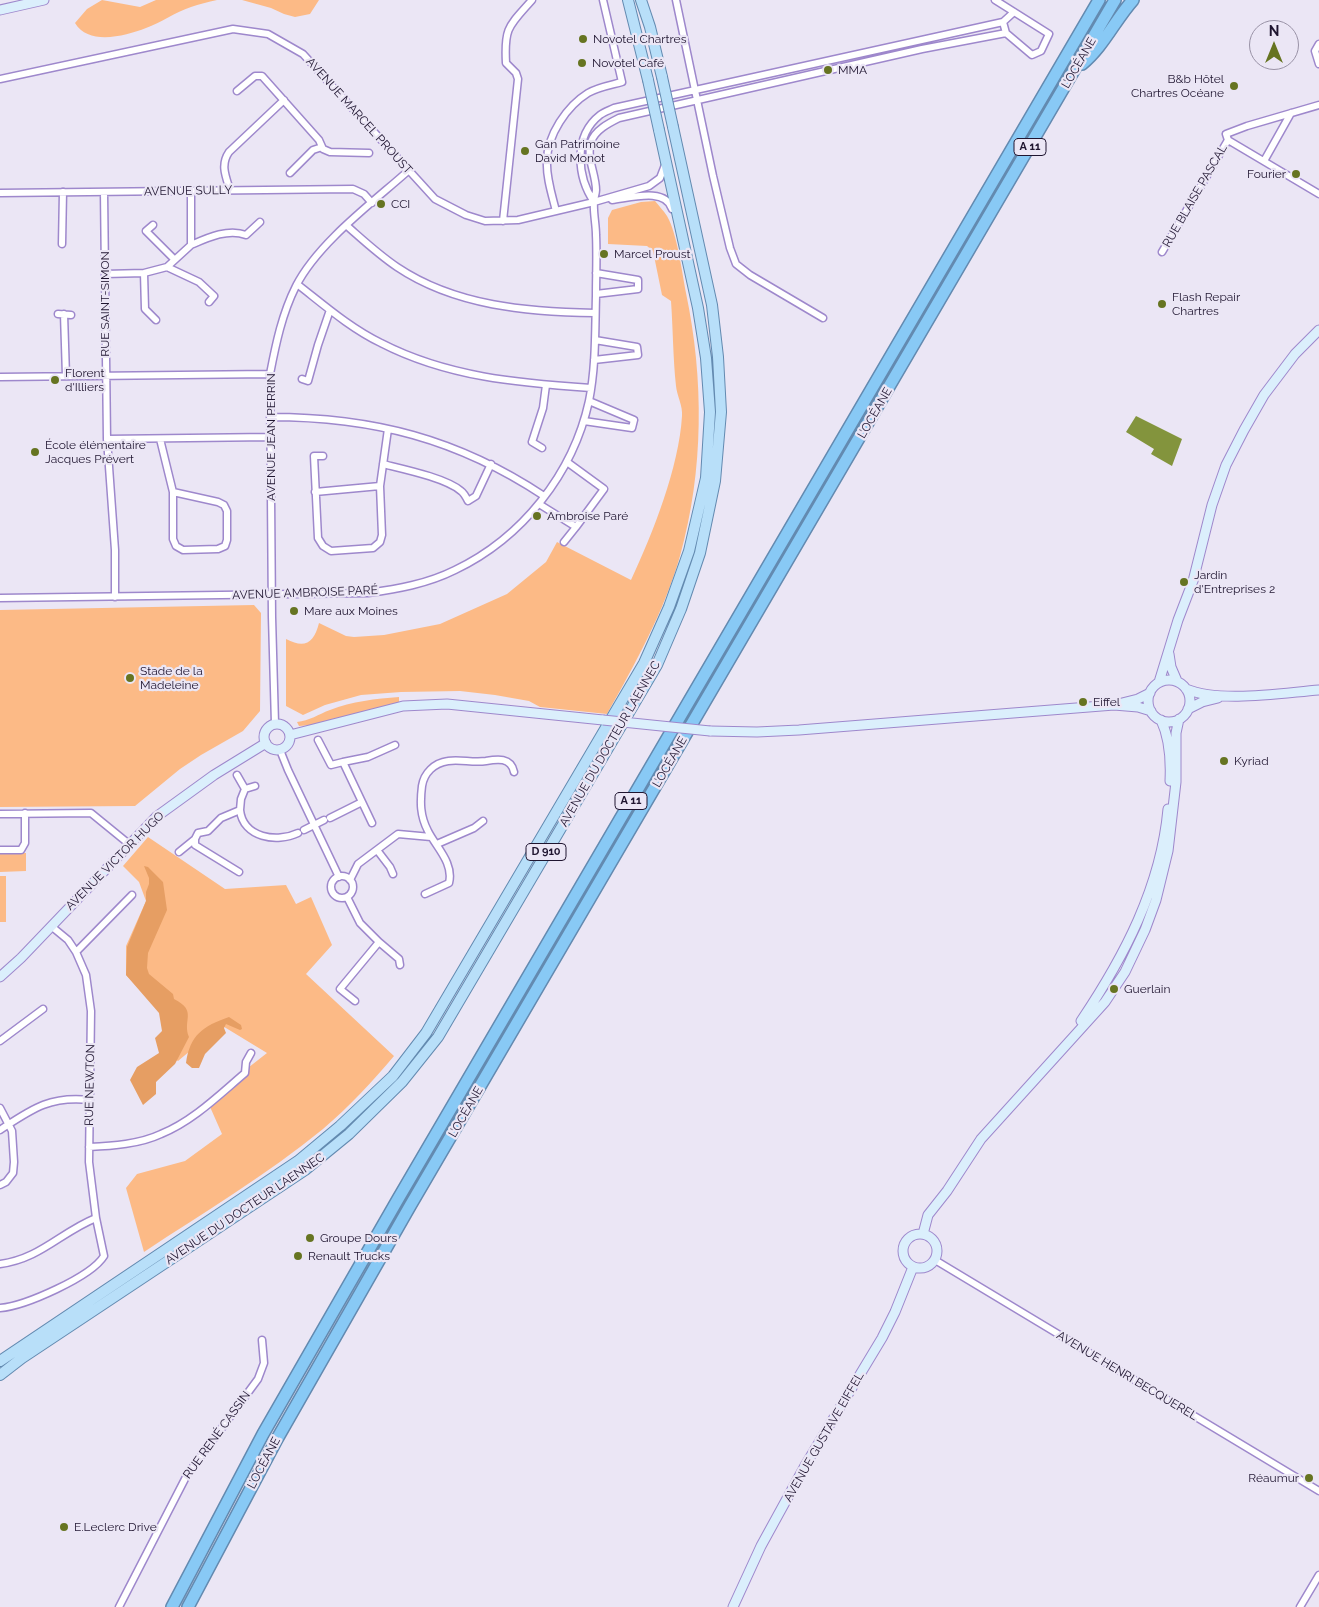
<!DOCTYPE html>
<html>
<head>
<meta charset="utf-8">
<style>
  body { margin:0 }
  #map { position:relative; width:1319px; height:1607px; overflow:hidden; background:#ebe6f5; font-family:Raleway,sans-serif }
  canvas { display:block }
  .north { position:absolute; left:1249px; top:20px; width:50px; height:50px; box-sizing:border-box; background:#ebe6f5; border:1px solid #9992a6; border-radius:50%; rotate:0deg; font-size:14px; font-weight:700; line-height:20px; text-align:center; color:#1f1530 }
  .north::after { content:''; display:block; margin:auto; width:18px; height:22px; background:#667421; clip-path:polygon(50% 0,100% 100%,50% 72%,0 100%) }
</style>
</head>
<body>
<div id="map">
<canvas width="1319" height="1607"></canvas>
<div class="north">N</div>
</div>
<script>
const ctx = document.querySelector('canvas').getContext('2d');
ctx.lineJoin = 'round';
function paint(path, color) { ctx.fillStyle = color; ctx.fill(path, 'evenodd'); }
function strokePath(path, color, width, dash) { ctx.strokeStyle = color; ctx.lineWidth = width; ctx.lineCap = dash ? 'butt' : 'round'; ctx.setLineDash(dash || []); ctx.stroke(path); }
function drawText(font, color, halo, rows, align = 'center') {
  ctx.font = font + ' Raleway,sans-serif'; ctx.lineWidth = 4.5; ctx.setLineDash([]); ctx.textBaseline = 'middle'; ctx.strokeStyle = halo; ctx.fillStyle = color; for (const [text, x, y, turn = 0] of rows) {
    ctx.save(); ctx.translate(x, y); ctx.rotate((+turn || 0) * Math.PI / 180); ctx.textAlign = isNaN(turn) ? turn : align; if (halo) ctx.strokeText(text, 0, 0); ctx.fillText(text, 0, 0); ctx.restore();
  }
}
const green = new Path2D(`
  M102,0L140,7L156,0H217C208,2 199,4 191,7C175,12 161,23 146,28C125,36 89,46 75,23L87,9Z
  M242,0H319L310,14L295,17L284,14L271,8Z
  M655,201C659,206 663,210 667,216C677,233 682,272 686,293C704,379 704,470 680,556C664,612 635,664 607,714L540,707L529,701L495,695L460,691L401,692L361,695L325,705L303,715L286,706V639C305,649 314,643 319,623L346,636L354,637L384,635L440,624L507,594L546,562L557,542L631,580C653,533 679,467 682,416C683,406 677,396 676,386C673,358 673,329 671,301L662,295L653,251L647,246L608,244V218L612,210L641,202Z
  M254,605L261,613L260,711L243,731L201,755L180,769L135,806L0,807V610Z
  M399,697V703L311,725L299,726L297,722C309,721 319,714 330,710C352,701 376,699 399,697Z
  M148,837L225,889L286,885L296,904L311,897L332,945L306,974L394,1056C372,1082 349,1107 323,1129C267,1175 204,1212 144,1252L126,1188L137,1174L185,1161L222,1134L207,1100L267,1053L221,1025L178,1061L163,1051L162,1013L126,975V946L146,901L139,882L123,866Z
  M0,853H26V871L0,872Z
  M0,876H6V922H0Z`);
const forest = new Path2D(`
  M144,866L148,867L163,882L167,910L148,953L147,968L149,974L173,994L174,999C198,1011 182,1020 189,1037L175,1064L156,1082V1094L143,1105L130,1080L137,1067L159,1053L155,1038L162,1031L159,1013L126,975L127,947L146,901V892L149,884V878Z
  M229,1017L241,1025L242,1029L240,1030L226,1024L224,1028L226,1033L205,1054L199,1068H192L186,1063C190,1035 203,1026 229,1017Z`);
const water = new Path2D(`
  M1136,416L1182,439L1172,466L1151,454L1154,449L1126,432Z`);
const street = new Path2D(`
  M676,0L713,176L730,248L736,264L750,275L823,318
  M995,0L1049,34L1041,51L1032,55L1006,33L1003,22
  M1319,44L1315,51L1319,64
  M0,79L233,29L268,34L303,54L435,199L466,215L485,221L518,220L594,202L649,186L660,178L665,165
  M237,91L255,76H262L319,140L323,149L330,152L369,153
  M1319,105L1247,126L1226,134L1228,140L1319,194
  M1264,161L1291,113
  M290,173L313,150L322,147
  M230,190C226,177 220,165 229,152L284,100
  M104,192L107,439L115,550V597
  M0,193L353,189L364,194L372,203
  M612,200C630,198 666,187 672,209
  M594,202C577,177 573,136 600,115C604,112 610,110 614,108L1003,22L1014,12
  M556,211C552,195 546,177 547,161C547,135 567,106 588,93C598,87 611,85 622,82L603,0
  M503,221L518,79L516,73L506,63C504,27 509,26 532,0
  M153,225L146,231L174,259
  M347,226C363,240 379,255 397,267C455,306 528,312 595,313
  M62,244L63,192
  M191,245C207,238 228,228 246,235L260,222
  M1162,252L1228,140
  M167,267L199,282L214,296L209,302
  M144,273L145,309L156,320
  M105,274L144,273L167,267L191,245V191
  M297,284C324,305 350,328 381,343C447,377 518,383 591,388
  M596,294L638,289V280L596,273
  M58,314L71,315
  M64,314L66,376
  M594,360L638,355L637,347L595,340
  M0,377L270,374
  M302,379L308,381L318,345L330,310
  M270,417C373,417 458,439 544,496
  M584,421L632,428L634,420L589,401
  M107,439L270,437
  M160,439L173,492V539L176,546L183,550L218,549L225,546L227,540V511L224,505L218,502L173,492
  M542,448L532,442L543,408L546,385
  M323,456H314L318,538L323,546L331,551L373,548L380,542L382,535L380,486L388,429
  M383,464C403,469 446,478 461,491C464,493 466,497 468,501L476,496L491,464
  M315,492L380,486
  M539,504L576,527L604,489L567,462
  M564,542L576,527
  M0,598L368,593C397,589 427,584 455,570C522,538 573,474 589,401C596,366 595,331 596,296C596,276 597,255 596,235C596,224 593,212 594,201C594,198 596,194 596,190C596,174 586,158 591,142C595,130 609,123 619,118L922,49L1006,33
  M275,724L272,617L270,374C276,343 282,314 296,286C318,243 372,203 408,171
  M318,740L331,765L343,762
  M280,750L288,770L339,877
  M237,775L245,789
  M240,810L241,799L245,789L255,786
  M0,814L91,813L129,844
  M330,818L362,802
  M372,823L343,762L368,757L395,745
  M304,830L324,820
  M437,844L474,828L483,821
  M0,850H21L25,843V813
  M377,850L390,867L393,874
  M179,852L195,839
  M239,872L195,845V839L198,833L208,831L221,818L240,810C243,838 277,843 298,833
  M331 887a11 11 0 1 1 22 0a11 11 0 1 1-22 0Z
  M350,880L358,864L398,834L431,837
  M425,894L449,883C454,863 436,847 428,831C420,816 420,802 422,786C424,773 434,763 448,761C460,759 473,763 486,761C497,759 511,757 514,772
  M347,897L360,923L379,942L399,959L400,965
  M76,952L132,895
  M355,1001L340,989L379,942
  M0,1041L43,1009
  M0,1108L12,1131L14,1162L13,1173L6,1182L0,1185
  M0,1130C32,1109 49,1096 89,1100
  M89,1147C112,1146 140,1144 161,1134C193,1121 219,1095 245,1073L246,1062L251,1053
  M935,1260L1319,1491
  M0,1264C40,1259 61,1232 96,1218
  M0,1308C25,1306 91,1277 104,1256L96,1218L89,1162L91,1011L86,975L76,952L68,940L51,926
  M119,1607L187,1475L258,1379L264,1363L262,1340
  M1300,1607L1319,1575`);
const secondary = new Path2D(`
  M0,10L44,0
  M1169,654L1171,667L1177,681
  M1148 701a21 21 0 1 1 42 0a21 21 0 1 1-42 0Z
  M1159,682L1178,620L1193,581L1212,505L1226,465L1244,430L1264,395L1295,354L1319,330
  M1186,689C1220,703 1281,693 1319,690
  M1122,703L1138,699L1150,693
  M1188,709L1202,702L1218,698
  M1161,720C1170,739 1171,760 1170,781
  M264 737a13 13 0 1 1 26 0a13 13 0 1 1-26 0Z
  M710,731L757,732L799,730L1114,705L1138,707L1151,711
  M290,735L403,706L447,704L603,720
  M0,977L21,958L156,817L214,775L266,743
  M1081,1021C1124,957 1161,887 1168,809
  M903 1251a17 17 0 1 1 34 0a17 17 0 1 1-34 0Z
  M923,1234L928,1215L947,1191L981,1139L1105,1002L1125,972L1145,930L1156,900L1168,851L1176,782V733L1179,719
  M733,1607L761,1546L806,1464L882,1338L895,1312L913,1267`);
const primary = new Path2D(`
  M628,0L648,80
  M641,0L650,27L662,77
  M0,1361L298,1161L340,1126L393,1076L426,1033L644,663L669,607L689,551L706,478L710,412L706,358L698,308L659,130
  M0,1375L22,1358L305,1170L349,1134L402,1082L438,1037L657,665L681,609L700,553L715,481L721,412L718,357L712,305L673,127`);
const highway = new Path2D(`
  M1082,64C1103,47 1115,20 1133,0
  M172,1607L263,1434L398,1199L1099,0
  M188,1607L277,1439L410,1206L1115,0`);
const secondaryBridge = new Path2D(`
  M603,720L710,731`);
const primaryBridge = new Path2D(`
  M662,77L673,127
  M648,80L659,130`);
const markers = [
  [583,39,5,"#667421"],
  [582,63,5,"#667421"],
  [828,70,5,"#667421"],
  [1234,86,5,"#667421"],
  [525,151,5,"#667421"],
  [1296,174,5,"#667421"],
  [381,204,5,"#667421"],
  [604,254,5,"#667421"],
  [1162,304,5,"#667421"],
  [55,380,5,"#667421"],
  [35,452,5,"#667421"],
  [537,516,5,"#667421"],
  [1184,582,5,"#667421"],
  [294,611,5,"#667421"],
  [130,678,5,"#667421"],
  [1083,702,5,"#667421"],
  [1224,761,5,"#667421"],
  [1114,989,5,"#667421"],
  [310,1238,5,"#667421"],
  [298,1256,5,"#667421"],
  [1309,1478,5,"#667421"],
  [64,1527,5,"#667421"]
];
const shields = [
  [1030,147,32],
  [631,801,32],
  [546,852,40]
];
const shieldNames = [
  ["A 11",1030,147],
  ["A 11",631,801],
  ["D 910",546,852]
];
const poiNames = [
  ["Novotel Chartres",593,39],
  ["Novotel Café",592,63],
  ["MMA",838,70],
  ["B&b Hôtel",1224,79,"right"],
  ["Chartres Océane",1224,93,"right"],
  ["Gan Patrimoine",535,144],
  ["David Monot",535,158],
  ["Fourier",1286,174,"right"],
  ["CCI",391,204],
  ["Marcel Proust",614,254],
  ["Flash Repair",1172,297],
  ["Chartres",1172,311],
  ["Florent",65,373],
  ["d'Illiers",65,387],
  ["École élémentaire",45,445],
  ["Jacques Prévert",45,459],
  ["Ambroise Paré",547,516],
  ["Jardin",1194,575],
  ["d'Entreprises 2",1194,589],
  ["Mare aux Moines",304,611],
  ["Stade de la",140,671],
  ["Madeleine",140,685],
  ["Eiffel",1093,702],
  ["Kyriad",1234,761],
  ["Guerlain",1124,989],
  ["Groupe Dours",320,1238],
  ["Renault Trucks",308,1256],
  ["Réaumur",1299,1478,"right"],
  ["E.Leclerc Drive",74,1527]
];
const streetNames = [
  ["L’OCÉANE",1079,63,-60],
  ["AVENUE MARCEL PROUST",359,116,48],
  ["AVENUE SULLY",188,191,-1],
  ["RUE BLAISE PASCAL",1195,196,-60],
  ["RUE SAINT-SIMON",105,304,-90],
  ["L’OCÉANE",875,413,-60],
  ["AVENUE JEAN PERRIN",271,437,-90],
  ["AVENUE AMBROISE PARÉ",305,593,-2],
  ["AVENUE DU DOCTEUR LAENNEC",610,744,-60],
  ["L’OCÉANE",670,762,-60],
  ["AVENUE VICTOR HUGO",115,861,-45],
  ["RUE NEWTON",90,1085,-89],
  ["L’OCÉANE",466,1112,-60],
  ["AVENUE DU DOCTEUR LAENNEC",245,1209,-34],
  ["AVENUE HENRI BECQUEREL",1127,1376,31],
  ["RUE RENÉ CASSIN",217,1435,-54],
  ["AVENUE GUSTAVE EIFFEL",824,1437,-60],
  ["L’OCÉANE",264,1463,-62]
];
paint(green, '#fcba86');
paint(forest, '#e69e63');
paint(water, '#83943d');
strokePath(street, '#9e88cc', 9);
strokePath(secondary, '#9e88cc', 11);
strokePath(primary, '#638ab0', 12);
strokePath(highway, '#638ab0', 14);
strokePath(street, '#fff', 6);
strokePath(secondary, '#dbeffc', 9);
strokePath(primary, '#b8dff9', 10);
strokePath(highway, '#88c9f5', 11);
strokePath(secondaryBridge, '#9e88cc', 11, []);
strokePath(primaryBridge, '#638ab0', 12, []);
strokePath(secondaryBridge, '#dbeffc', 9);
strokePath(primaryBridge, '#b8dff9', 10);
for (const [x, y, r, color] of markers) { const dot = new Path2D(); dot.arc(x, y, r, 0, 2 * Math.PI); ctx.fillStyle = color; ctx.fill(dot); strokePath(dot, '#ebe6f5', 2); }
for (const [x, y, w] of shields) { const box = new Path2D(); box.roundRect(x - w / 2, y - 8.5, w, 17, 4); ctx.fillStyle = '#ebe6f5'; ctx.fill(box); strokePath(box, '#1f1530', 1); }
drawText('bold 11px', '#1f1530', null, shieldNames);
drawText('12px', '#1f1530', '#ebe6f5', poiNames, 'left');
drawText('12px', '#1f1530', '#ebe6f5', streetNames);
</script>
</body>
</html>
